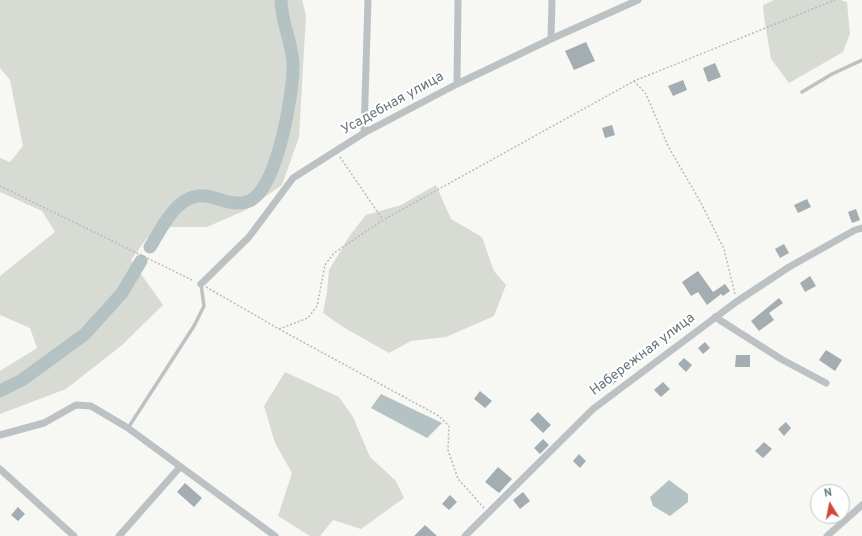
<!DOCTYPE html>
<html>
<head>
<meta charset="utf-8">
<style>
  body { margin:0 }
  #map { position:relative; width:862px; height:536px; overflow:hidden; background:#f7f7f4; font-family:Overpass,sans-serif }
  canvas { display:block }
  .north { position:absolute; left:810px; top:484px; width:40px; height:40px; box-sizing:border-box; background:#fff; border:1px solid #c1c8cb; border-radius:50%; rotate:350deg; font-size:11px; font-weight:700; line-height:16px; text-align:center; color:#65767c }
  .north::after { content:''; display:block; margin:auto; width:14px; height:18px; background:#d1473b; clip-path:polygon(50% 0,100% 100%,50% 72%,0 100%) }
</style>
</head>
<body>
<div id="map">
<canvas width="862" height="536"></canvas>
<div class="north">N</div>
</div>
<script>
const ctx = document.querySelector('canvas').getContext('2d');
ctx.lineJoin = 'round';
function paint(path, color) { ctx.fillStyle = color; ctx.fill(path, 'evenodd'); }
function strokePath(path, color, width, dash) { ctx.strokeStyle = color; ctx.lineWidth = width; ctx.lineCap = dash ? 'butt' : 'round'; ctx.setLineDash(dash || []); ctx.stroke(path); }
function drawText(font, color, halo, rows, align = 'center') {
  ctx.font = font + ' Overpass,sans-serif'; ctx.lineWidth = 4; ctx.setLineDash([]); ctx.textBaseline = 'middle'; ctx.strokeStyle = halo; ctx.fillStyle = color; for (const [text, x, y, turn = 0] of rows) {
    ctx.save(); ctx.translate(x, y); ctx.rotate((+turn || 0) * Math.PI / 180); ctx.textAlign = isNaN(turn) ? turn : align; if (halo) ctx.strokeText(text, 0, 0); ctx.fillText(text, 0, 0); ctx.restore();
  }
}
const green = new Path2D(`
  M0,0H302L306,15L299,137L282,185L246,210L207,227H171L147,238L131,260L163,305L121,346L66,389L0,414V371L37,348L30,328L0,315V276L55,232L42,211L0,192V158L10,162L23,146L10,80L0,68Z
  M774,0H841L847,2L850,34L843,52L789,83L771,59L764,17L763,5Z
  M436,185L451,219L482,237L494,271L506,285L494,316L446,337L411,341L389,353L343,327L323,313L327,292L329,270L350,235L366,215L401,205Z
  M285,372L339,397L353,417L370,457L396,481L404,498L361,529L333,520L320,536H310L278,516L292,473L275,443L264,406Z`);
const water = new Path2D(`
  M381,394L442,423L427,438L371,408Z
  M669,480L688,494V502L670,516L653,506L650,497Z`);
const river = new Path2D(`
  M150,247C162,228 177,193 205,196C216,197 225,203 237,203C243,203 250,202 254,198C278,180 293,95 293,66C293,43 281,23 281,0
  M0,391L22,380L85,334L122,293L141,261`);
const building = new Path2D(`
  M586,42L595,61L574,70L565,51Z
  M715,63L721,77L708,82L703,68Z
  M683,80L687,90L673,96L668,86Z
  M612,125L615,135L605,138L602,128Z
  M807,199L811,207L798,213L794,205Z
  M856,209L860,220L852,223L848,212Z
  M784,244L789,253L780,258L775,249Z
  M698,271L713,292L725,284L730,291L723,296L721,294L707,305L698,292L691,296L682,282Z
  M810,276L816,286L805,292L800,283Z
  M779,298L783,303L769,313L774,320L759,331L751,321Z
  M687,315L692,322L681,329L676,323Z
  M705,342L710,348L703,354L698,348Z
  M826,350L842,360L835,371L819,360Z
  M736,355H750V367H735Z
  M684,358L692,365L686,372L678,364Z
  M613,370L620,378L612,385L605,377Z
  M663,382L670,389L661,397L654,390Z
  M480,391L492,401L485,408L474,399Z
  M538,412L551,425L543,433L530,420Z
  M786,422L791,428L784,436L778,429Z
  M543,439L549,445L540,454L534,448Z
  M764,442L772,449L763,458L755,451Z
  M579,454L586,461L580,468L573,461Z
  M498,467L512,479L499,493L485,482Z
  M185,483L202,498L194,507L177,492Z
  M523,492L530,501L520,509L513,500Z
  M450,495L457,502L449,510L442,504Z
  M18,507L25,514L18,521L11,515Z
  M425,525L437,536H414Z`);
const path = new Path2D(`
  M634,81L646,94L668,146L701,203L724,249L735,294
  M340,157L383,220
  M0,186L194,281
  M206,287L279,329L439,416L449,426L448,450L458,479L484,508
  M279,329L308,318L317,306L325,265L334,253L383,220L634,81L835,0`);
const service = new Path2D(`
  M802,92L832,74L862,60
  M128,428L194,326L204,306L201,284`);
const minor = new Path2D(`
  M551,39L552,0
  M457,84L458,0
  M364,133L368,0
  M201,284L249,237L293,178L364,133L457,84L551,39L638,0
  M715,317L781,359L826,383
  M0,435L44,423L76,405L91,406L128,428L275,536
  M0,469L74,536
  M119,536L180,467
  M465,536L593,409L736,302L789,267L855,230L862,228
  M827,536L862,505`);
const streetNames = [
  ["Усадебная улица",393,104,-29],
  ["Набережная улица",643,355,-37]
];
paint(green, '#d8dbd4');
paint(water, '#b5c2c4');
strokePath(river, '#b5c2c4', 13);
paint(building, '#a4adb1');
strokePath(path, '#b7bbbc', 1.5, [2, 2]);
strokePath(service, '#bcc2c4', 3.5);
strokePath(minor, '#bcc2c4', 7);
drawText('14px', '#65767c', '#fff', streetNames);
</script>
</body>
</html>
